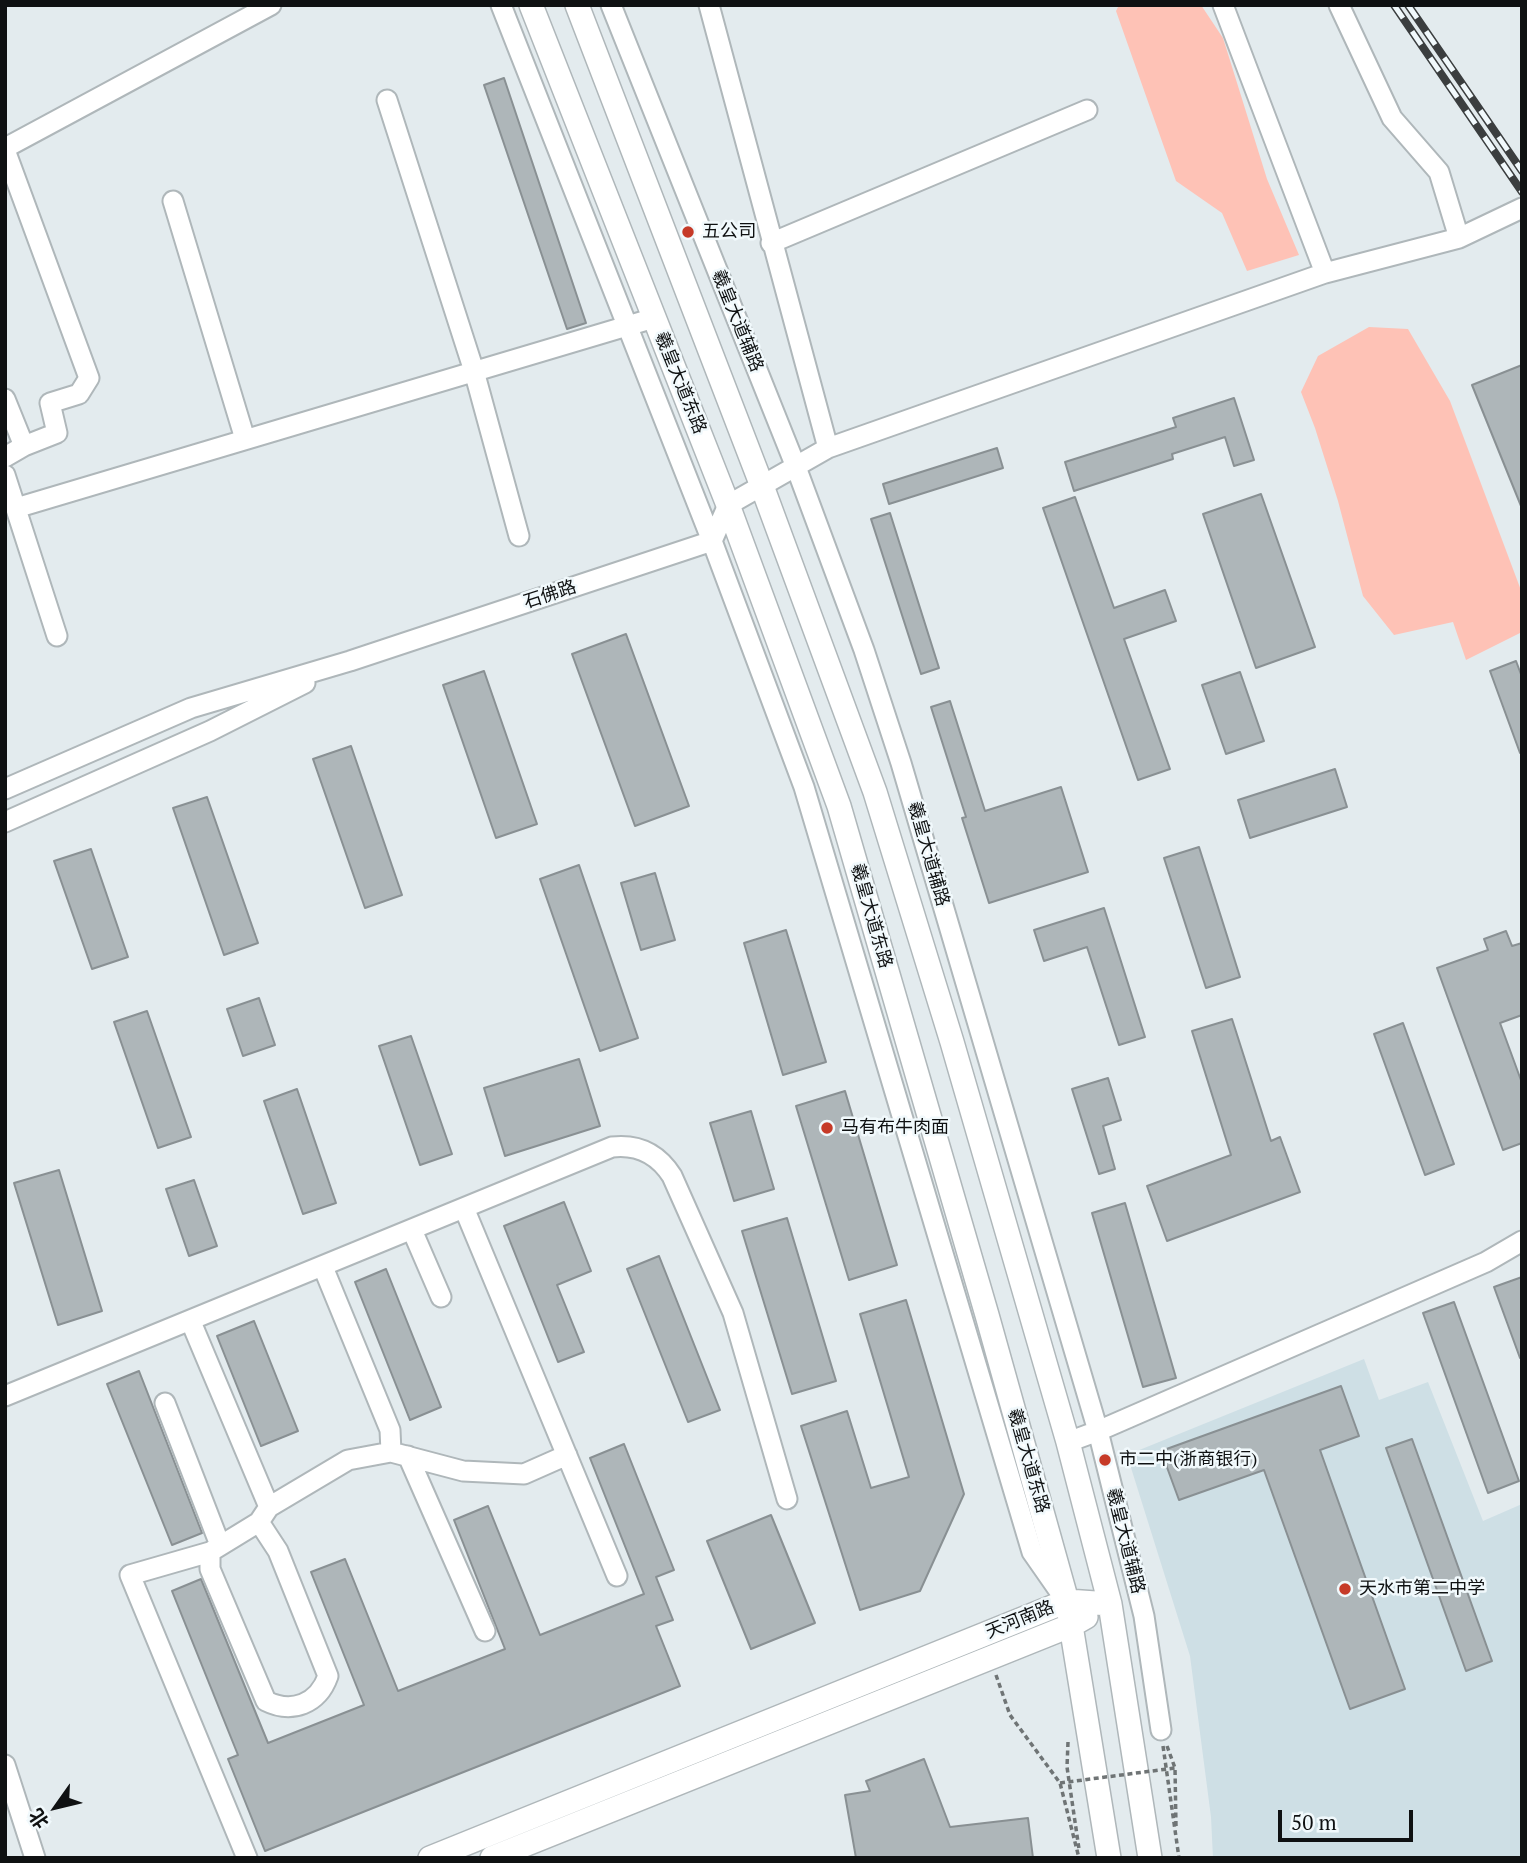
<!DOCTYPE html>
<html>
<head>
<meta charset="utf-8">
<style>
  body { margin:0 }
  #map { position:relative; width:1527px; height:1863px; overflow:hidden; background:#e3ebee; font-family:"PT Serif","Noto Sans SC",serif }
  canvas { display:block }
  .frame { position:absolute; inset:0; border:7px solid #0f1112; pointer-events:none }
  .north { position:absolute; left:21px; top:1772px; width:70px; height:70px; -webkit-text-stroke:5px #f1f9fc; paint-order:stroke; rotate:236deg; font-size:19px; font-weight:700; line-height:28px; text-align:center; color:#0f1112 }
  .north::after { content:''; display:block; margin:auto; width:24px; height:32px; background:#0f1112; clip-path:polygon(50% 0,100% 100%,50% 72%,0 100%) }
  .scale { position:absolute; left:1278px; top:1810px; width:135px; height:32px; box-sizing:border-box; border:4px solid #0f1112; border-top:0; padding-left:9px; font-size:21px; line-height:24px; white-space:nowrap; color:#0f1112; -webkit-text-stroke:5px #f1f9fc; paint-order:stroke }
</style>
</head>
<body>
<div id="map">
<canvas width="1527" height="1863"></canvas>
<div class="frame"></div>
<div class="north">北</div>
<div class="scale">50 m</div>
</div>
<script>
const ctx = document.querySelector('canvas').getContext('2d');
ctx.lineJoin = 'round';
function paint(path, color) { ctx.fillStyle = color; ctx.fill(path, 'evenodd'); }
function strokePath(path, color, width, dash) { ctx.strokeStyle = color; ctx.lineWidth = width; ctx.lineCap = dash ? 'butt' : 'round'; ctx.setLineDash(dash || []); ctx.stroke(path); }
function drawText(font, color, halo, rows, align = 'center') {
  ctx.font = font + ' "PT Serif","Noto Sans SC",serif'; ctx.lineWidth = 5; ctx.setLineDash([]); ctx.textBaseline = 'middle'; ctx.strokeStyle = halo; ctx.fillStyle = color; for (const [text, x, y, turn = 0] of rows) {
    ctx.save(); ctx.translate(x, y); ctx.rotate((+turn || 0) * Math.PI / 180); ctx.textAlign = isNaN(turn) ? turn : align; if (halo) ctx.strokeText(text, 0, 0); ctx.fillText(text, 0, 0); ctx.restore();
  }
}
const built = new Path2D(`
  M1364,1359L1379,1400L1428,1382L1483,1521L1522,1504V1858H1213L1211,1817L1190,1656L1127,1455Z`);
const green = new Path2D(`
  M1119,5H1201L1223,38L1267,179L1299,255L1247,271L1222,213L1176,181L1116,11Z
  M1369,327L1408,329L1450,401L1522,593V632L1466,660L1453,622L1394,635L1363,596L1338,501L1315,428L1301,392L1318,356Z`);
const building = new Path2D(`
  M504,78L586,323L567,329L484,85Z
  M1522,365V506H1521L1472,385Z
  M1234,398L1254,460L1234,466L1225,437L1172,454L1173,459L1074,491L1065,462L1176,427L1173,418Z
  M997,448L1003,468L889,504L883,484Z
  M1261,494L1315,647L1256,668L1203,514Z
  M1075,497L1114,608L1165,590L1176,621L1124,639L1170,769L1138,780L1043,508Z
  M890,513L939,668L921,674L871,519Z
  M626,634L689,806L635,826L572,654Z
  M1516,661L1522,677V753H1520L1490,671Z
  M484,671L537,824L496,838L443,685Z
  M1240,672L1264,741L1226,754L1202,685Z
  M950,701L985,811L1061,787L1088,872L989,903L962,818L966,817L931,707Z
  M351,746L402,895L365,908L313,759Z
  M1335,769L1347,807L1250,838L1238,800Z
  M207,797L258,943L224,955L173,808Z
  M1199,847L1240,977L1206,988L1164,858Z
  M91,849L128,957L92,969L54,861Z
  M579,865L638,1038L600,1051L540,879Z
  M655,873L675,940L641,950L621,883Z
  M1104,908L1145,1037L1119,1045L1087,947L1044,961L1034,930Z
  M786,930L826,1062L783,1075L744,943Z
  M1506,931L1512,946L1522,943V1015L1500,1023L1522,1083V1143L1503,1150L1437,968L1488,950L1484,939Z
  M259,998L275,1045L243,1056L227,1009Z
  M147,1011L191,1137L158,1148L114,1022Z
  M1232,1019L1271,1141L1280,1137L1300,1192L1167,1241L1147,1186L1231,1155L1192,1031Z
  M1403,1023L1454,1164L1425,1175L1374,1034Z
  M411,1036L452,1154L420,1165L379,1046Z
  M579,1059L600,1126L505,1156L484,1088Z
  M1108,1078L1121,1120L1103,1126L1115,1169L1099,1174L1072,1089Z
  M297,1089L336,1203L303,1214L264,1101Z
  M845,1091L897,1265L849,1280L796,1106Z
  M751,1111L774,1189L734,1201L710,1123Z
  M59,1170L102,1311L58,1325L14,1183Z
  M194,1180L217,1246L189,1256L166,1189Z
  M564,1202L591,1271L557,1285L584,1352L558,1362L504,1226Z
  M1125,1203L1176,1378L1143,1387L1092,1213Z
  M787,1218L836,1381L792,1394L742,1231Z
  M659,1256L720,1410L688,1422L627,1269Z
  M386,1269L441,1407L410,1420L355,1282Z
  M1522,1277V1358H1520L1494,1287Z
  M906,1300L964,1494L920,1591L860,1610L801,1426L847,1411L871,1488L909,1477L860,1314Z
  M1454,1302L1519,1481L1488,1493L1423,1313Z
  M254,1321L298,1431L261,1446L217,1336Z
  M139,1371L202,1533L172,1545L107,1384Z
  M1341,1386L1359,1436L1320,1450L1405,1689L1350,1709L1264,1470L1179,1500L1161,1451Z
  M1412,1439L1492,1661L1466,1671L1386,1448Z
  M624,1444L674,1570L656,1577L673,1620L656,1626L680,1686L265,1851L228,1759L238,1755L172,1591L201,1579L268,1743L364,1705L311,1572L345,1559L398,1691L505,1649L454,1520L488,1506L540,1635L644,1594L590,1458Z
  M771,1515L815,1623L751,1649L707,1541Z
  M924,1759L950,1827L1028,1818L1033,1858H856L845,1795L870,1791L866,1781Z`);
const path = new Path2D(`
  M996,1675L1010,1715L1060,1783L1079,1858
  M1068,1742L1067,1767L1079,1849
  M1163,1746L1179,1858
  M1167,1746L1175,1768L1176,1827`);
const minor = new Path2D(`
  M501,5L712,541L804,787L1032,1552L1062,1595
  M611,5L796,467L864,650L901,763L1098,1431L1144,1616L1161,1730
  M1223,5L1325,273
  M1339,5L1392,118L1439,172L1459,238
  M387,100L474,371L519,536
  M5,148L271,5
  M5,150L89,378L79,394L50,403L57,433L24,446L5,457
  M173,201L245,439
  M771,243L1087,110
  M5,399L24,446
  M828,448L1325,273L1459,238L1522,208
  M5,475L57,636
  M16,508L654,318
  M5,789L191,708L350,661L712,541L728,505L828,448L709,5
  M5,822L210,731L305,683
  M464,1208L617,1576
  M412,1230L441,1297
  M323,1267L390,1430L391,1452
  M191,1322L269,1507
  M5,1396L612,1147C638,1144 658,1154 672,1176L733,1313L787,1499
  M165,1403L220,1545
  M1068,1442L1098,1431L1486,1262L1522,1241
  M408,1456L485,1631
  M210,1552V1569L266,1701C292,1714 318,1704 328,1676L278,1551L259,1522
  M5,1765L35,1858
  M247,1858L130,1575L210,1552L259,1522L269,1507L348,1460L391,1452L463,1471L524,1474L567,1455`);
const major = new Path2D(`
  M531,5L728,505L839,806L987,1315L1067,1601L1109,1858
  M577,5L762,486L875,792L952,1042L1068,1442L1110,1604L1150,1858
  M430,1858L1067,1601L1110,1604
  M492,1858L1072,1625L1086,1617`);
const rail = new Path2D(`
  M1394,5L1522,192
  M1408,5L1522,171`);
const pathBridge = new Path2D(`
  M1060,1783L1175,1768`);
const markers = [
  [688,232,7,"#c63a28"],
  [827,1128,7,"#c63a28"],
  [1105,1460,7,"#c63a28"],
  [1345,1589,7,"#c63a28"]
];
const poiNames = [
  ["五公司",702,232],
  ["马有布牛肉面",841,1128],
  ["市二中(浙商银行)",1119,1460],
  ["天水市第二中学",1359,1589]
];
const streetNames = [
  ["羲皇大道辅路",737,321,68],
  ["羲皇大道东路",680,383,68],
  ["石佛路",550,595,-18],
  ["羲皇大道辅路",928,854,74],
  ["羲皇大道东路",871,916,74],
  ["羲皇大道东路",1028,1461,74],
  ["羲皇大道辅路",1125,1541,76],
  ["天河南路",1020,1620,-22]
];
paint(built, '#cedfe5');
paint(green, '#fec2b6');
paint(building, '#aeb6b9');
strokePath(building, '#899093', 2);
strokePath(minor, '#afb7ba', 23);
strokePath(major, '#afb7ba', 26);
strokePath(path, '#6f7475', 3.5, [5, 3.5]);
strokePath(minor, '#fff', 19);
strokePath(major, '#fff', 23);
strokePath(rail, '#3b3e3f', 8);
strokePath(rail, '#f1f9fc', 5, [16]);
strokePath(pathBridge, '#6f7475', 3.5, [5, 3.5]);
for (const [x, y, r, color] of markers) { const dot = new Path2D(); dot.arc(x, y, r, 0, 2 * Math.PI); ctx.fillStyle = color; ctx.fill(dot); strokePath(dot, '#f1f9fc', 2.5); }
drawText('18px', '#0f1112', '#f1f9fc', poiNames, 'left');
drawText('18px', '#0f1112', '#f1f9fc', streetNames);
</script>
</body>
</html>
